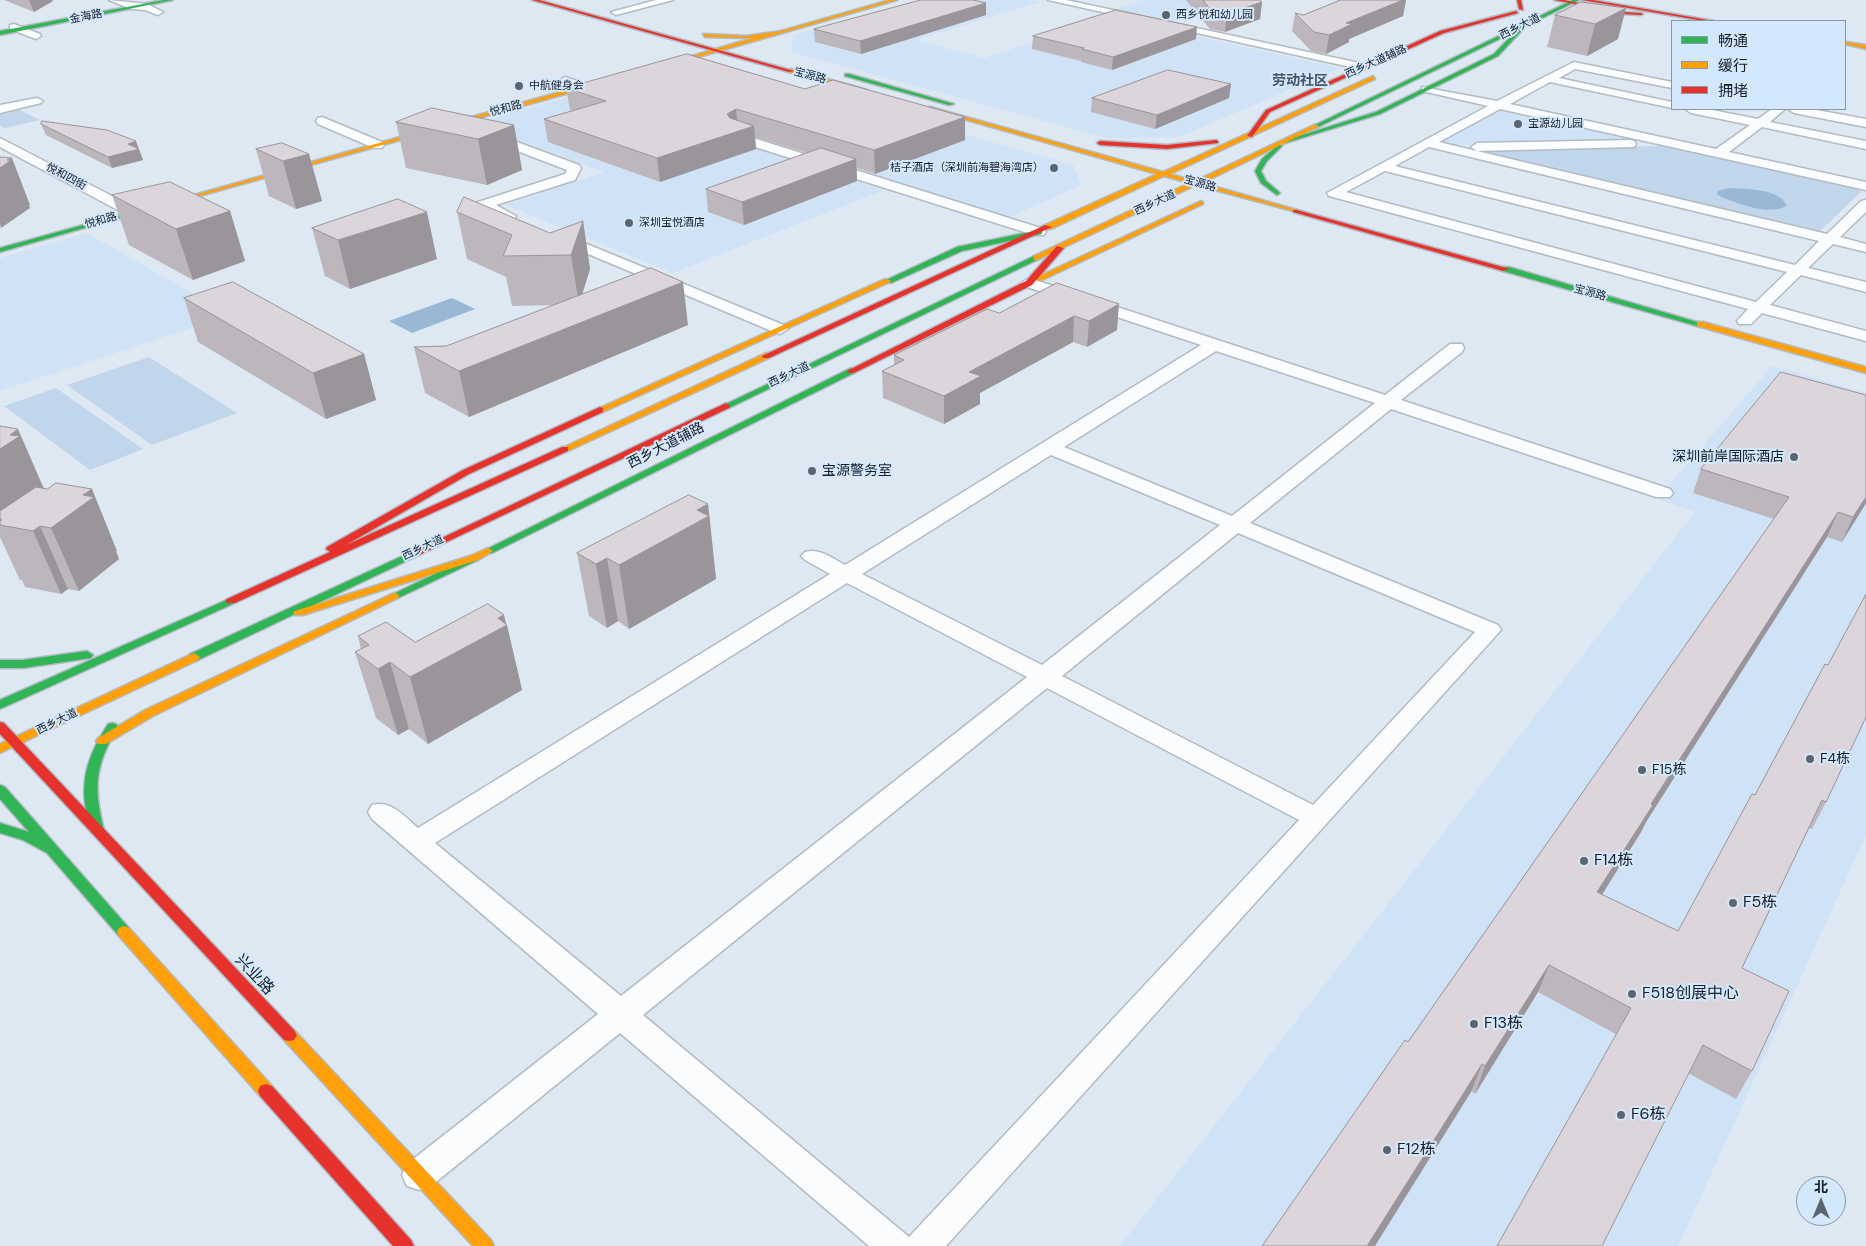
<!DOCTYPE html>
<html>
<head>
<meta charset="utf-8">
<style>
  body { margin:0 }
  #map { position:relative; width:1866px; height:1246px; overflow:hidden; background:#dde8f3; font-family:"DM Sans","Noto Sans SC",sans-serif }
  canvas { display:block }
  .legend { position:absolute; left:1671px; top:20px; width:175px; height:90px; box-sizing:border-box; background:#d3e8fd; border:1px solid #8898a7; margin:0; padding:6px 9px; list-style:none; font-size:15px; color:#171f26 }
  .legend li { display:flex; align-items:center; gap:10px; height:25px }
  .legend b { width:25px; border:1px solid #8898a7 }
  .north { position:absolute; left:1796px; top:1176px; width:50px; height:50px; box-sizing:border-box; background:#d3e8fd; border:1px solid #8898a7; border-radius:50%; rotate:0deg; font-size:14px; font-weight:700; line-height:20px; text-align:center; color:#171f26 }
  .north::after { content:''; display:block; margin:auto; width:18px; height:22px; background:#5c656e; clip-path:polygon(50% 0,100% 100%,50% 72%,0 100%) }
</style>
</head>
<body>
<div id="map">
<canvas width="1866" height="1246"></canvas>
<ul class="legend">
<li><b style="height:6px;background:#30b455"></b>畅通</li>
<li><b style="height:6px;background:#ff9f0a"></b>缓行</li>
<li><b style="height:6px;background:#e5322d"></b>拥堵</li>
</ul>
<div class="north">北</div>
</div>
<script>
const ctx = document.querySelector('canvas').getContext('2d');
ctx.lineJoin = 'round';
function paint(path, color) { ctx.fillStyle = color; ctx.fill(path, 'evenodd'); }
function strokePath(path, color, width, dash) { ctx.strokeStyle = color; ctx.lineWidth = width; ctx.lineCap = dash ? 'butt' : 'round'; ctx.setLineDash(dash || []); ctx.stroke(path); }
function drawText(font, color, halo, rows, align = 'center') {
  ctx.font = font + ' "DM Sans","Noto Sans SC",sans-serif'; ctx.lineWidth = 4; ctx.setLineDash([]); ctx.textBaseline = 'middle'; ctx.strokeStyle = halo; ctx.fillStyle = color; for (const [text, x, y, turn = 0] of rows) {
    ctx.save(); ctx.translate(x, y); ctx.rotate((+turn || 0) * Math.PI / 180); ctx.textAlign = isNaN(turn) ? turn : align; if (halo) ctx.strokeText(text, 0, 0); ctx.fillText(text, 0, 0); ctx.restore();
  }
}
const built = new Path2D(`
  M919,0H1028L1039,2L915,40L984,58L1108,17L1340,68L1179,137L1107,138L791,52L793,35Z
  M1142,0H1189L1216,5L1172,21L1115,9Z
  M723,66L1073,165L1081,185L1005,219L718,136L884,190L673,273L506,205L604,172L472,124L675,67Z
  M1509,111L1623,136L1627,139L1622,142L1453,145L1441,141L1493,112Z
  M87,233L230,315L0,391V258Z
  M1772,366L1866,393V835L1678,1246H1120L1695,512L1657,499Z`);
const green = new Path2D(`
  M18,109L40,120L5,128L0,126V113Z
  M1662,146L1856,188L1861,192L1820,231H1810L1479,153L1477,149Z
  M149,357L237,413L152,445L67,385Z
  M56,388L143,449L90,470L4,406Z`);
const water = new Path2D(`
  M1729,188C1745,189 1780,188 1787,206C1766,216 1741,204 1721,197L1717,194L1718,191Z
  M452,298L475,309L412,333L389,321Z`);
const street = new Path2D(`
  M109,0L147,4L163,12L158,15L145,10L131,9Z
  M656,0H673L616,15L611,12Z
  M1048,0H1066L1364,64L1369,67L1364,70Z
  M14,24L40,34L41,36L36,39L10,29V25Z
  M1574,62L1672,82V88L1575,69L1559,78L1672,102V108L1550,82L1510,104L1716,149L1750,125L1691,113L1685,109H1707L1758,119L1772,109H1785L1770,122L1866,141V149L1762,127L1729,152L1866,182V190L1500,109L1439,142L1827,234L1861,201L1866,200V212L1840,237L1866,244V252L1833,244L1808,268L1866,282V292L1801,275L1770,305L1866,331V341L1762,313L1751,324H1739L1737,321L1748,309L1329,196L1327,193L1488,106L1422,91V87L1497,101ZM1429,147L1819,241L1795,265L1395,166ZM1385,171L1787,272L1756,302L1346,192Z
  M565,77L590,85L592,87L586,90L561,82L559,80Z
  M37,98L43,101L41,103L0,113V105Z
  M1788,109H1811L1866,119V127L1794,113Z
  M322,117L382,142L384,145L382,148H374L318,124L316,121L318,118Z
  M490,132L579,165L581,168L575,180L496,205L516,216L514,219H504L478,208L476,205L478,202L565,174L567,170L486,139L484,136L486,133Z
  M737,133L1044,229L1046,232L1044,235H1034L733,140L731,137Z
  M0,138L137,209L139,212L137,215H127L0,147Z
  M1630,140L1634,141L1636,144L1634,147L1477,151L1471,147L1477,143Z
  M560,233L786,326L788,329L780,334L774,332L555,240L553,237Z
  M1029,278L1385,395L1450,344H1462L1464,348L1462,352L1401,400L1670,489L1673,493L1670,497H1656L1391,409L1250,523L1498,625L1501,630L946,1246H869L620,1033L431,1186L419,1190L407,1186L402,1175L407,1164L598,1014L372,819L368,812L372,805C391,800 404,816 418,828L830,574L805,560L801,556L805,552C819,548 832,558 845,565L1201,345L1024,286L1021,283ZM1216,351L1375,403L1232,516L1064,447ZM1051,455L1220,525L1042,665L862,574ZM1238,533L1475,632L1313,805L1062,676ZM847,583L1027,677L621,996L435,843ZM1047,688L1299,820L909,1237L643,1015Z`);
const fast = new Path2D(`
  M164,0H173L0,35V31Z
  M1573,0H1579L1526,26L1498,56L1380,114L1285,143L1280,142L1376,112L1494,54L1516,31L1318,127L1313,126Z
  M845,74H849L954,104L949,105L845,76Z
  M1279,144L1282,146L1267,161L1261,171L1266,181L1280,193L1277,195L1261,183L1255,171L1262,159Z
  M188,196L193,197L0,252V248Z
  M1039,230H1042V234L962,251L891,283L884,281L957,247Z
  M1034,256L1041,258L729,408L726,409L722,406Z
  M1503,267H1509L1704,324L1697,326L1503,271Z
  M851,368L855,371L854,373L492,553H484L483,551Z
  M411,552L416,555L415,557L198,660L194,661L188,657L190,654Z
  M474,555L478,556L479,558L478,560L398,598H390L389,596Z
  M231,598L237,601L235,603L0,709V700Z
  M87,651L93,655L91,658L23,668H0V660H23Z
  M112,723L116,724L118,727C95,765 93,787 104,830L102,833L97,835L92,833C88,827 87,818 86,810C80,777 90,752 108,724Z
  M0,785L5,787L129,928L131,932L129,936L124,938L119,936L47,853L23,840L0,833V823L29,832L0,799Z`);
const slow = new Path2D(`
  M890,0H897L660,68L655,67L753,38L705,37L703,34L747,36L781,31Z
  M1845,42L1866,45V49L1845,44Z
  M791,69L867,90L868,91L865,93L789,72Z
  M1373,76L1375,79L1170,174L1195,181L1314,125H1318V127L1202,183L1297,210V212L1196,185L1037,260H1034V256L1189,183L1164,176L1051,229H1045V225L1157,174L925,108L930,107L1163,172Z
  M603,80L605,83L192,198L187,197Z
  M1201,201L1203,202V204L1040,281L1033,279Z
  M885,279L892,281L603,412H597L595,410Z
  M1697,322H1703L1866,367V373L1697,326Z
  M766,353L769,354V358L568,451H562L560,449Z
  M488,548L493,551L478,560L303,615H295L293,613L295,611L470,556Z
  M394,593L398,594L399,596L398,598L153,716L106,744H98L96,741L98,738L145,710Z
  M194,653L200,657L198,660L0,753V744Z
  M124,926L129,928L272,1086L274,1091L272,1096L266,1098L260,1096L119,936L117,932L119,928Z
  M289,1029L294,1030L491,1240L494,1246H473L284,1040L281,1035L284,1030Z`);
const jam = new Path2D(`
  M532,0H539L794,71L789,72Z
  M1517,0H1521L1523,10L1519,9Z
  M1554,0H1564L1603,8L1601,9Z
  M1582,0H1593L1714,21H1704Z
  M1587,10L1641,13L1643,14L1641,15L1585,12Z
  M1516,11L1518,13L1444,33L1270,112L1252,137L1247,136L1266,110L1440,31Z
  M1216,140L1218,141V143L1167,149L1100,145L1097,143L1100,141L1167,145Z
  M1293,210H1297L1510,269L1503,271L1293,212Z
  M1045,225L1052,227L769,358H763L762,356Z
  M1057,246L1064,248L1032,285L854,373H848L847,371L1026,281Z
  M726,403L730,406L729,408L415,557H407L406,555Z
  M600,407L603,408V412L469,474L346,545L562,447H568V451L235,603H227L225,601L227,599L330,552L326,549L327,547L463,470Z
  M0,722L4,723L294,1030L297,1035L294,1040L289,1041L284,1040L0,734Z
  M266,1084L272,1086L411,1240L414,1246H393L260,1096L258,1091L260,1086Z`);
const wall = new Path2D(`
  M4,0H52L53,1L34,12Z
  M1186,0H1260L1262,2L1260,19L1225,32L1210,29Z
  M1341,0H1406L1403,16L1349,39V42L1326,54L1311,51L1292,31L1295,13L1303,15Z
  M1581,2L1618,39L1587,56L1547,47L1555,15Z
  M986,15L861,54L815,42L814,29Z
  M1033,36L1196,39L1112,70L1081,62V61L1032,49Z
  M1231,84L1229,98L1155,129L1091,112L1092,98Z
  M566,88L805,89L965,117V140L875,174L857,168V181L744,225L708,212L706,189L808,153L755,137L756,149L660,182L548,142L544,119L572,111L570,110Z
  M396,122L514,125L522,170L487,185L406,168Z
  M41,124L138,148L143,160L112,168L46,135Z
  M256,149L309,154L322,201L296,209L269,196Z
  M112,195L230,211L245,261L193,280L129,245Z
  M457,212L550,233L583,221L590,269L582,295L688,325L469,417L425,393L414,347L446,346L555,305L512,306L506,277L467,259Z
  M312,228L437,259L350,289L325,276Z
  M1057,283L1117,330L1087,347L1073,342L980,393V404L944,424L883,398L882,371L894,365V355L999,313Z
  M184,298L364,354L376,400L326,419L198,342Z
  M1866,395V503L1842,542L1827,537L1646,822L1641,832L1602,895L1678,931L1755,795L1825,664L1826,802L1812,829L1809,828L1742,968L1752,1071L1736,1099L1538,992L1475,1094L1408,1042L1774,519L1693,493L1701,469Z
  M0,426L44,488L117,551H116L119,559L79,591L68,589L61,594L25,587L22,580H20L0,537Z
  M708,504L716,579L629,629L618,621L607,628L589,616L577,553Z
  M504,615L522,690L428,744L409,729L398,735L376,718L355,652L361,649L358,636L415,642Z`);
const shadedWall = new Path2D(`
  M29,0H52L53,1L34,12Z
  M1399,0H1406L1403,16L1349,39V42L1326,54L1329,35L1346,23Z
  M1262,2L1260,19L1225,32L1227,14Z
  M986,3V15L861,54L860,41Z
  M1626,8L1618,39L1587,56L1595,24Z
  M1197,27L1196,39L1112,70L1113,57Z
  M1231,84L1229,98L1155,129L1157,115Z
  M736,109L738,131L754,126L756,149L660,182L657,158Z
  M965,117V140L875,174L874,150Z
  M514,125L522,170L487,185L478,139Z
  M136,141L143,160L112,168L108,157L128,144Z
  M309,154L322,201L296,209L283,161Z
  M12,158L30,205H29L30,208L1,228L0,224V168L7,160Z
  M856,159L857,181L744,225L742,202Z
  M230,211L245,261L193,280L176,229Z
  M427,212L437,259L350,289L338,240Z
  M583,221L590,269L579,304L571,255Z
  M683,282L688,325L469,417L459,371Z
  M1119,304L1117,330L1087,347L1089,321Z
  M1074,316L1073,342L980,393V404L944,424V396L969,372Z
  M364,354L376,400L326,419L313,373Z
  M18,429L44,489L0,513V449L10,435Z
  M92,489L117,551H116L119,559L79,591L51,528L83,495Z
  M1866,497V503L1842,542L1853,517Z
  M708,504L716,579L629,629L619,565L697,510Z
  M1838,512L1827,537L1646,822L1641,832L1586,920L1597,892L1651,804Z
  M40,526L68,589L61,594L33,531Z
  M607,558L618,621L607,628L596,564Z
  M504,615L506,625H507L522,690L428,744L410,677L498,618Z
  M390,662L409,729L398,735L378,669Z
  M1549,965L1538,992L1475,1094L1485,1066Z
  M1482,1064L1471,1092L1375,1246H1367Z`);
const building = new Path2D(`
  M921,0H973L986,3L860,41L814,29Z
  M1203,0H1260L1262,2L1227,14L1212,11Z
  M1341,0H1403L1346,23L1352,24L1329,35L1314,32L1295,13L1303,15Z
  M1581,2L1626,8L1595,24L1555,15Z
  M1116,10L1197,27L1113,57L1082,49L1084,48L1033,36Z
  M687,54L805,89L833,80L965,117L874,150L736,109L727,114L730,118L754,126L657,158L544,119L606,101L566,88Z
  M1168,70L1231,84L1157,115L1092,98Z
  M432,108L514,125L478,139L396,122Z
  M42,121L107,130L136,141L128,144L139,149L108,157L41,124Z
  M282,143L309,154L283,161L256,149Z
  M821,148L856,159L742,202L706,189Z
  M0,157L12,158L7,160H11L0,168Z
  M170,182L230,211L176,229L112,195Z
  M464,197L550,233L583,221L571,255L503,256L512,235L457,212Z
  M398,199L427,212L338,240L312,228Z
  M651,268L683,282L459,371L414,347L446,346Z
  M233,282L364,354L313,373L184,298Z
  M1057,283L1119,304L1089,321L1074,316L969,372L981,376L944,396L882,371L904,360L894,355L987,309L999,313Z
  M1781,372L1866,395V497L1853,517L1838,512L1651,804L1653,805L1597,892L1678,931L1752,794L1755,795L1825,664L1828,665L1866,594V717L1826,802L1822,800L1742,968L1789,991L1752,1071L1703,1045L1602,1246H1497L1631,1008L1549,965L1485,1066L1482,1064L1367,1246H1262L1405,1040L1408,1042L1789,497L1701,469Z
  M0,426L18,429L10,435L20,436L0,449Z
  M56,483L92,489L83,495L94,497L51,528L40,526L33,531L0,525V521L2,520L0,519V511L36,487L47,489Z
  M689,495L708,504L697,510L709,516L619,565L607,558L596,564L577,553Z
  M488,604L504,615L498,618L507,625L410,677L390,662L378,669L355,652L369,645L358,636L386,622L415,642Z`);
const markers = [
  [1166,15,5,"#5c656e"],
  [519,86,5,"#5c656e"],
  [1518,124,5,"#5c656e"],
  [1054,168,5,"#5c656e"],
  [629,223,5,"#5c656e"],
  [1794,457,5,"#5c656e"],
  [812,471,5,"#5c656e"],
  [1810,759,5,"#5c656e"],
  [1642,770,5,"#5c656e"],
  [1584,861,5,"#5c656e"],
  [1733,903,5,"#5c656e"],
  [1632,994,5,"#5c656e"],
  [1474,1024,5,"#5c656e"],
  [1621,1115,5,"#5c656e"],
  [1387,1150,5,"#5c656e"]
];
const farPoinames = [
  ["西乡悦和幼儿园",1176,15],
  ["中航健身会",529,86],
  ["宝源幼儿园",1528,124],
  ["桔子酒店（深圳前海碧海湾店）",1044,168,"right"],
  ["深圳宝悦酒店",639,223]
];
const farStreetnames = [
  ["金海路",86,17,-11],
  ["西乡大道",1520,27,-26],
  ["西乡大道辅路",1376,62,-24],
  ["宝源路",810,76,15],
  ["悦和路",506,109,-15],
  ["悦和四街",66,177,28],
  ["宝源路",1200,184,16],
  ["西乡大道",1155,203,-25],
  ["悦和路",101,221,-16],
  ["宝源路",1590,293,15],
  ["西乡大道",789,375,-25],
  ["西乡大道",423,548,-25],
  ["西乡大道",57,722,-26]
];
const farQuarternames = [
  ["劳动社区",1300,81]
];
const streetNames = [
  ["西乡大道辅路",666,446,-27]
];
const poiNames = [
  ["深圳前岸国际酒店",1784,457,"right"],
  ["宝源警务室",822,471],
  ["F4栋",1820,759],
  ["F15栋",1652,770]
];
const nearPoinames = [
  ["F14栋",1594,861],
  ["F5栋",1743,903],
  ["F518创展中心",1642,994],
  ["F13栋",1484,1024],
  ["F6栋",1631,1115],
  ["F12栋",1397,1150]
];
const nearStreetnames = [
  ["兴业路",254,975,47]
];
paint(built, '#cfe2f6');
paint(green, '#c2d6eb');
paint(water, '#98b8d6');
strokePath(street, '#b2bbc3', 3);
strokePath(fast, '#b2bbc3', 3);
strokePath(slow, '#b2bbc3', 3);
strokePath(jam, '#b2bbc3', 3);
paint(street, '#fafcfd');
paint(fast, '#30b455');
paint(slow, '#ff9f0a');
paint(jam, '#e5322d');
paint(wall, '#bdb7bd');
paint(shadedWall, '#9a959a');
paint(building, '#dcd5dc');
strokePath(building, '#9a959a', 1);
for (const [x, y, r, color] of markers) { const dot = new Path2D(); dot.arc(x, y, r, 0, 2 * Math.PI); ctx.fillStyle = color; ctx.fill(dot); strokePath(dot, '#d3e8fd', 2); }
drawText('11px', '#171f26', '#d3e8fd', farPoinames, 'left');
drawText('11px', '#171f26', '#d3e8fd', farStreetnames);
drawText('bold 14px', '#435566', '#d3e8fd', farQuarternames);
drawText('14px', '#171f26', '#d3e8fd', streetNames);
drawText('14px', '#171f26', '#d3e8fd', poiNames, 'left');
drawText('16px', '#171f26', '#d3e8fd', nearPoinames, 'left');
drawText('16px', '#171f26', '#d3e8fd', nearStreetnames);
</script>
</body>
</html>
